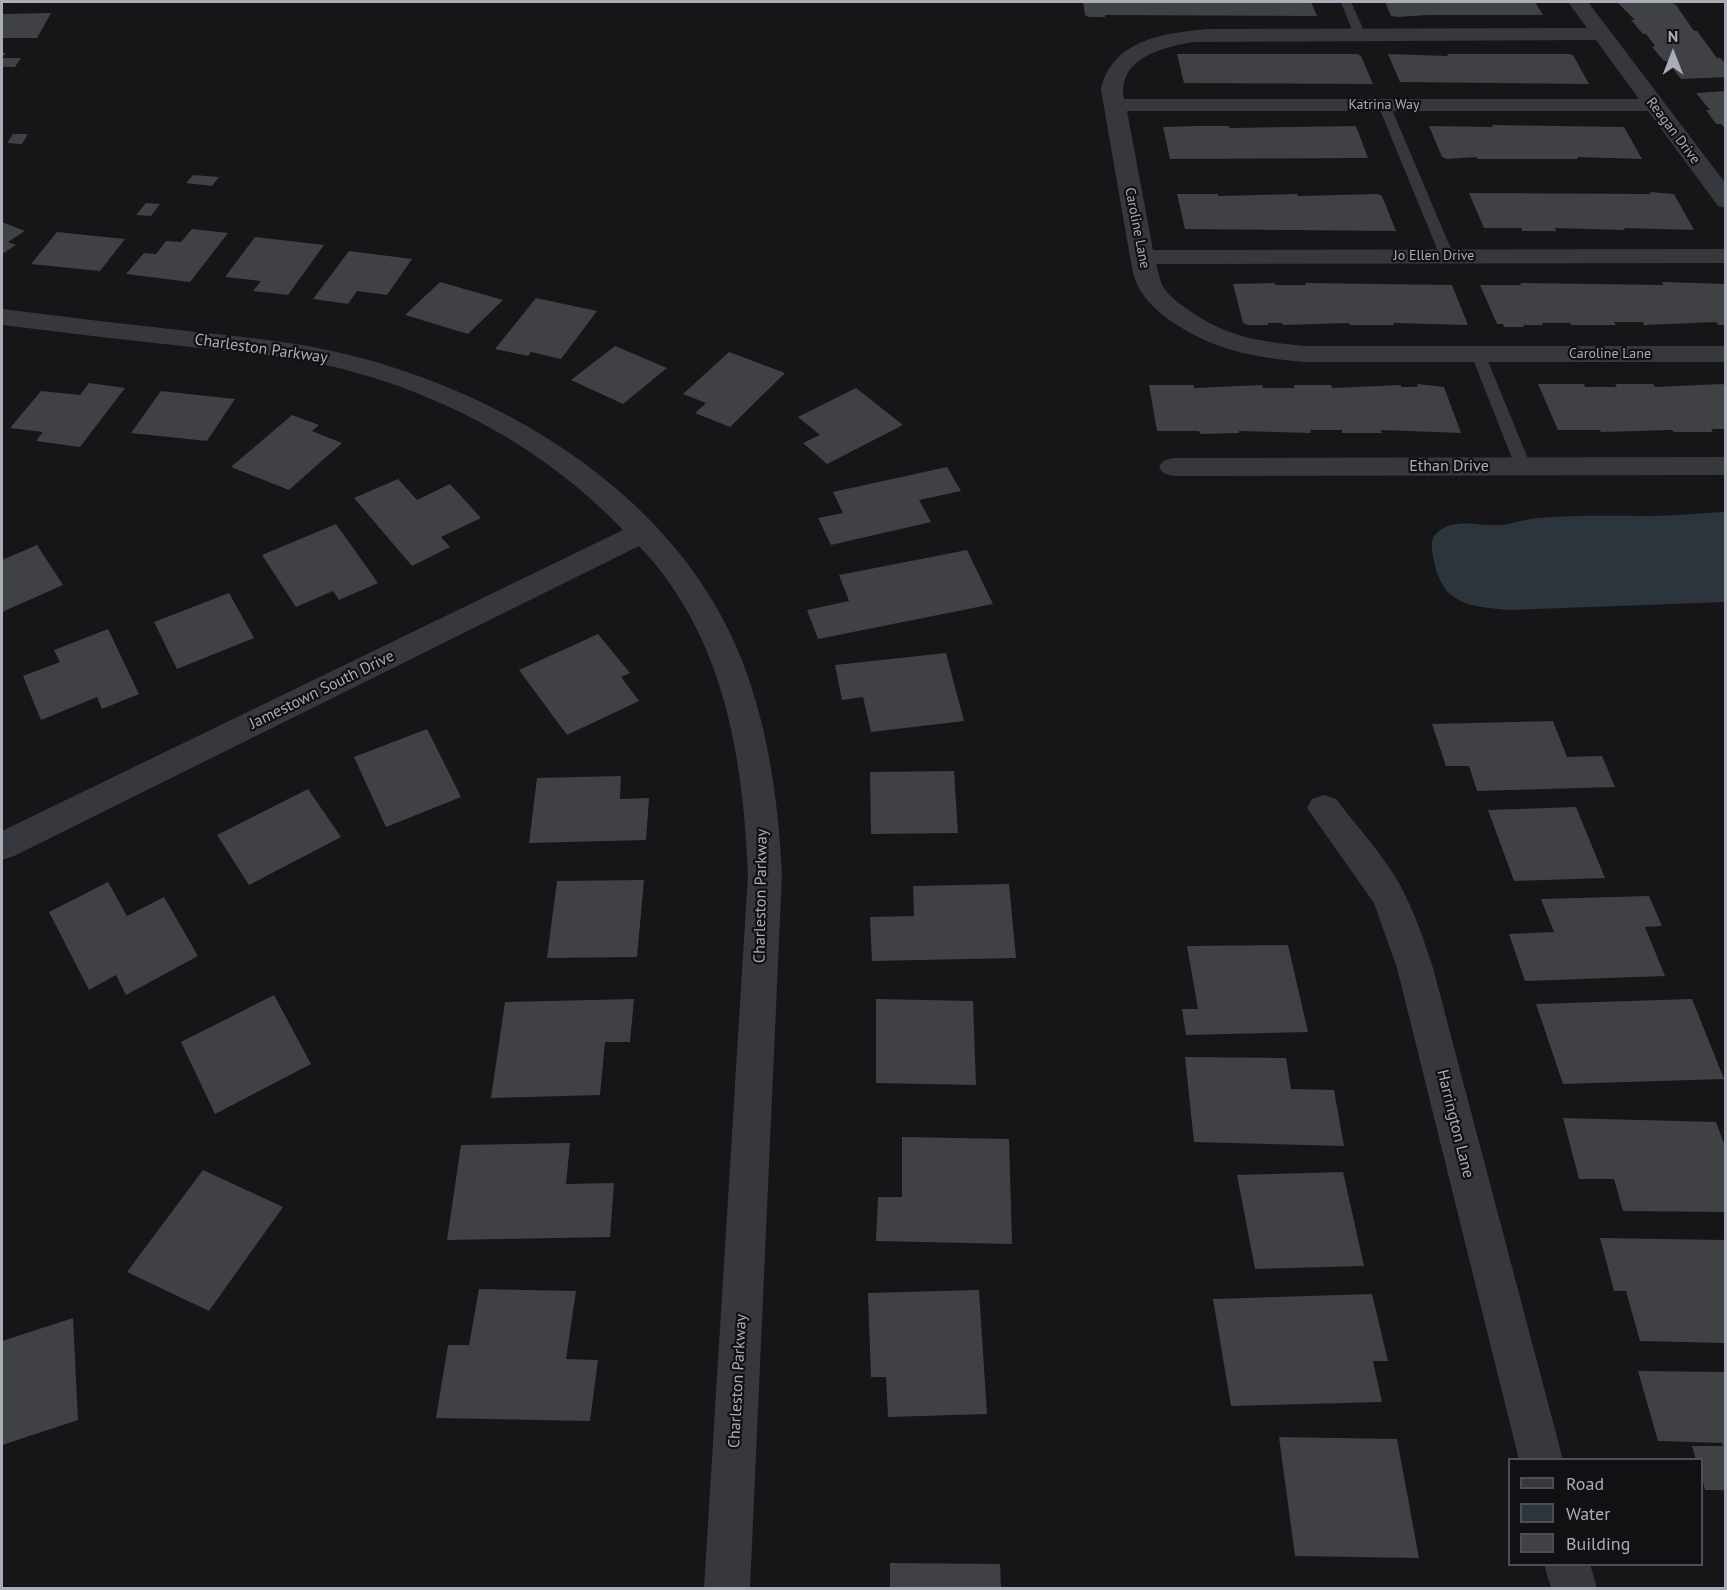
<!DOCTYPE html>
<html>
<head>
<meta charset="utf-8">
<style>
  body { margin:0 }
  #map { position:relative; width:1727px; height:1590px; overflow:hidden; background:#161618; font-family:"PT Sans",sans-serif }
  canvas { display:block }
  .frame { position:absolute; inset:0; border:3px solid #a8adb8; pointer-events:none }
  .legend { position:absolute; left:1508px; top:1458px; width:195px; height:108px; box-sizing:border-box; background:#111113; border:2px solid #4d4f55; margin:0; padding:8px 10px; list-style:none; font-size:18px; color:#a8adb8 }
  .legend li { display:flex; align-items:center; gap:12px; height:30px }
  .legend b { width:30px; border:2px solid #4d4f55 }
  .north { position:absolute; left:1643px; top:24px; width:60px; height:60px; -webkit-text-stroke:4px #111113; paint-order:stroke; rotate:0deg; font-size:16px; font-weight:700; line-height:24px; text-align:center; color:#a8adb8 }
  .north::after { content:''; display:block; margin:auto; width:21px; height:27px; background:#a8adb8; clip-path:polygon(50% 0,100% 100%,50% 72%,0 100%) }
</style>
</head>
<body>
<div id="map">
<canvas width="1727" height="1590"></canvas>
<div class="frame"></div>
<ul class="legend">
<li><b style="height:8px;background:#37383d"></b>Road</li>
<li><b style="height:16px;background:#2c353c"></b>Water</li>
<li><b style="height:16px;background:#404145"></b>Building</li>
</ul>
<div class="north">N</div>
</div>
<script>
const ctx = document.querySelector('canvas').getContext('2d');
ctx.lineJoin = 'round';
function paint(path, color) { ctx.fillStyle = color; ctx.fill(path, 'evenodd'); }
function drawText(font, color, halo, rows, align = 'center') {
  ctx.font = font + ' "PT Sans",sans-serif'; ctx.lineWidth = 4.5; ctx.setLineDash([]); ctx.textBaseline = 'middle'; ctx.strokeStyle = halo; ctx.fillStyle = color; for (const [text, x, y, turn = 0] of rows) {
    ctx.save(); ctx.translate(x, y); ctx.rotate((+turn || 0) * Math.PI / 180); ctx.textAlign = isNaN(turn) ? turn : align; if (halo) ctx.strokeText(text, 0, 0); ctx.fillText(text, 0, 0); ctx.restore();
  }
}
const water = new Path2D(`
  M1725,512V602L1509,610C1466,606 1441,604 1433,556C1432,549 1430,539 1436,534C1452,516 1482,527 1502,525C1514,523 1526,519 1538,518C1575,515 1611,516 1648,516C1674,516 1700,513 1725,512Z`);
const building = new Path2D(`
  M1083,2H1311L1317,16L1105,15V17H1089L1085,15Z
  M1385,2H1535L1543,15H1427L1397,17L1391,16Z
  M1617,2H1670L1676,5L1694,31H1697L1717,58H1720L1726,64V77L1681,79L1667,61H1664L1652,47L1655,46L1646,34H1643L1631,20H1635Z
  M51,13L37,38H2V14Z
  M2,53H6L2,58H21L15,67H2Z
  M1177,54H1357L1361,56L1373,84L1184,83Z
  M1388,54L1448,56L1447,54H1568L1573,55L1589,84L1400,82Z
  M1726,91V129L1721,124H1716L1706,110H1710L1696,93Z
  M1492,125L1624,127L1642,159L1577,157L1578,159H1477V157L1447,159L1442,157L1429,126L1493,127Z
  M1197,126H1229V128L1356,126L1368,158L1170,159L1163,127Z
  M13,134H28L22,144L7,143Z
  M193,175L219,177L212,186L186,183Z
  M1650,192L1674,194L1694,230L1624,228L1625,230L1555,228L1556,231H1522V228H1484L1469,193L1651,194Z
  M1177,194H1218V196L1297,194L1298,196L1378,194L1382,196L1396,231L1185,229Z
  M146,203L160,204L151,216L136,215Z
  M2,222L25,231L8,242L16,245L2,254Z
  M192,229L228,233L190,282L126,274L144,253L156,254L166,241L181,242Z
  M57,232L125,239L100,271L31,264Z
  M255,237L324,245L288,295L253,291L261,281L225,277Z
  M349,251L412,259L387,295L357,291L348,304L313,299Z
  M440,282L503,300L468,334L405,315Z
  M1662,282L1726,284V325H1718L1716,322L1644,325L1643,322H1614L1616,325H1571L1570,323H1542L1543,325H1523L1524,327H1504L1503,324H1497L1480,285H1521L1520,283L1663,285Z
  M1275,283V285H1306L1305,283L1452,285L1468,325L1393,323L1394,325H1350L1349,323L1283,325L1282,323H1268V325H1248L1243,323L1233,284Z
  M536,298L597,311L561,359L531,352L528,356L495,349Z
  M615,346L667,368L623,404L571,380Z
  M729,352L785,373L730,427L695,413L706,403L683,394Z
  M89,383L125,388L80,447L36,441L43,432L10,428L41,391L80,395Z
  M1417,384L1444,387L1461,433L1381,430L1382,433H1342V430H1310L1311,433L1239,431V433L1200,434L1199,431H1157L1149,385H1194V388L1262,385L1263,388H1294V385H1331L1332,388L1401,385V387H1418Z
  M1538,384H1584L1585,387H1617L1615,384H1653L1655,387L1722,384L1726,386V429H1711L1713,432H1674L1672,430L1601,432L1600,430H1558Z
  M856,388L903,425L827,464L803,443L820,435L798,417Z
  M161,391L235,399L207,441L131,433Z
  M292,415L319,425L312,431L342,443L289,490L231,467Z
  M947,467L961,491L919,500L931,522L831,545L818,518L843,513L833,492Z
  M398,479L417,500L450,484L481,518L441,537L450,547L412,566L354,498Z
  M336,524L378,583L339,600L333,591L296,607L262,555Z
  M37,545L63,585L2,612V560Z
  M967,550L993,604L818,639L807,610L849,601L839,575Z
  M229,593L254,638L177,669L154,622Z
  M108,629L139,694L102,709L97,697L41,720L23,676L60,662L54,650Z
  M598,634L630,673L621,677L639,701L567,735L519,670Z
  M946,653L964,721L871,732L863,697L842,700L835,665Z
  M1553,721L1567,757L1602,756L1615,787L1477,791L1469,766H1446L1432,724Z
  M427,729L461,797L386,827L354,757Z
  M954,771L958,833L871,834L870,772Z
  M621,776L620,799L649,798L646,840L529,843L537,778Z
  M308,789L341,837L249,885L217,835Z
  M1576,807L1605,878L1514,881L1488,810Z
  M644,880L637,957L547,958L557,881Z
  M108,882L127,916L164,897L198,956L126,995L116,975L89,990L49,912Z
  M1009,884L1016,958L872,961L870,917L914,916L913,886Z
  M1649,896L1662,926L1645,927L1665,976L1525,981L1509,934L1554,932L1541,899Z
  M1288,945L1308,1032L1186,1035L1182,1009H1198L1187,946Z
  M274,995L311,1064L215,1114L181,1042Z
  M634,999L630,1042H605L600,1095L491,1098L505,1002Z
  M876,999L973,1001L976,1085L876,1083Z
  M1692,999L1724,1079L1563,1084L1536,1004Z
  M1185,1057L1286,1058L1291,1089L1334,1090L1344,1146L1194,1142Z
  M1563,1118L1716,1122L1726,1149V1212L1623,1211L1614,1179H1579Z
  M902,1137L1009,1139L1012,1244L876,1241L878,1197H902Z
  M570,1143L566,1184L614,1183L610,1237L447,1240L461,1145Z
  M203,1170L283,1207L209,1311L127,1272Z
  M1343,1172L1364,1266L1255,1269L1237,1175Z
  M1600,1238L1726,1240V1343L1640,1341L1626,1291H1614Z
  M479,1289L576,1291L566,1359L598,1360L590,1421L436,1418L448,1345H469Z
  M979,1290L987,1414L888,1417L886,1377H871L868,1293Z
  M1372,1294L1388,1361H1373L1382,1402L1231,1406L1213,1299Z
  M73,1318L78,1420L2,1445V1341Z
  M1638,1371L1726,1372V1490H1705L1702,1477V1460H1696L1692,1446H1723L1722,1443L1658,1441Z
  M1279,1437L1397,1439L1419,1558L1295,1556Z
  M890,1563L1000,1564L1001,1588H890Z`);
const lane = new Path2D(`
  M1341,2H1351L1366,35L1364,37H1356L1354,35Z
  M1384,101L1390,105L1454,256L1452,259H1442L1440,256L1378,105Z
  M1478,350L1485,354L1531,466L1528,470L1523,471L1515,466L1471,354Z`);
const street = new Path2D(`
  M1568,2H1588L1726,184V208L1718,206L1648,111H1127L1153,250L1726,249V263L1156,264C1158,270 1159,277 1161,282C1165,293 1177,302 1187,309C1227,337 1256,341 1304,346H1726V362H1304C1251,357 1212,350 1168,319C1156,310 1143,298 1137,284C1133,276 1132,266 1130,257L1101,90C1111,40 1164,33 1208,29L1587,28ZM1596,40L1639,99H1124C1117,58 1163,47 1194,42Z
  M2,309C67,317 132,325 197,332C242,337 288,341 332,351C493,386 668,488 736,646C767,718 778,796 782,874L750,1588H704L748,874C743,756 724,635 639,546L14,856L2,860V831L623,530C547,450 446,395 339,368C294,357 247,353 200,348C134,341 68,333 2,325Z
  M1726,457V475L1173,476L1163,473L1159,467L1163,461L1173,458Z
  M1324,795L1336,799C1357,827 1383,854 1400,885C1414,911 1424,940 1433,968L1563,1460H1519L1397,968L1374,903L1307,808L1312,799Z
  M1544,1564H1590L1597,1588H1551Z`);
const farStreetnames = [
  ["Katrina Way",1384,105],
  ["Reagan Drive",1673,131,53],
  ["Caroline Lane",1137,228,79],
  ["Jo Ellen Drive",1434,256],
  ["Caroline Lane",1610,354]
];
const streetNames = [
  ["Charleston Parkway",261,349,8],
  ["Ethan Drive",1449,466],
  ["Jamestown South Drive",322,690,-26],
  ["Charleston Parkway",761,896,-89],
  ["Harrington Lane",1455,1124,76],
  ["Charleston Parkway",738,1381,-87]
];
paint(water, '#2c353c');
paint(building, '#404145');
paint(lane, '#37383d');
paint(street, '#37383d');
drawText('14px', '#a8adb8', '#111113', farStreetnames);
drawText('16px', '#a8adb8', '#111113', streetNames);
</script>
</body>
</html>
